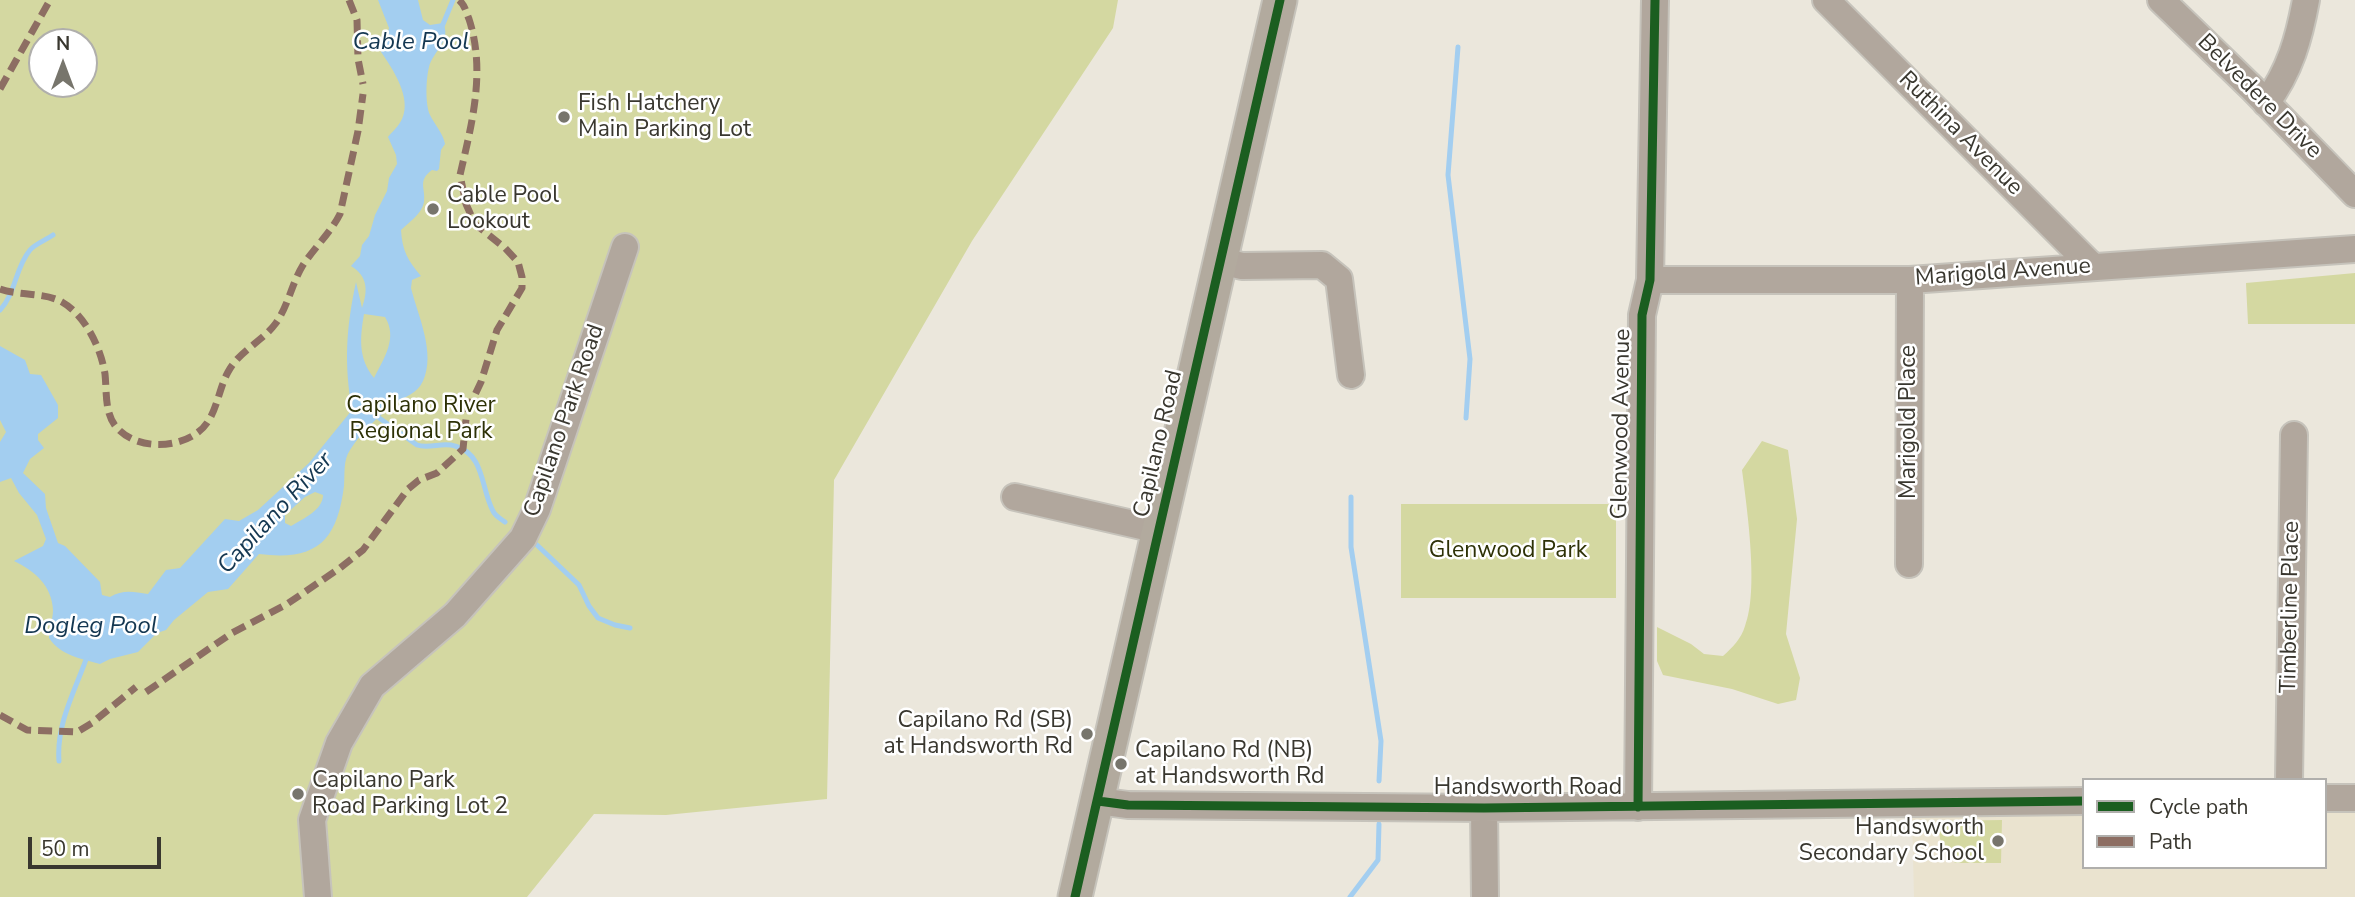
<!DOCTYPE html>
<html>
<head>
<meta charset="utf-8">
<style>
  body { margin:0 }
  #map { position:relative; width:2355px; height:897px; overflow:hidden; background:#ebe7dc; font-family:"Nunito Sans",sans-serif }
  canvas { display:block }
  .legend { position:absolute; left:2082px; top:778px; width:245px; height:91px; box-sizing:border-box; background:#fff; border:2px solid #b0afac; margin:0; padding:9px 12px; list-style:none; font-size:21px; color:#39372f }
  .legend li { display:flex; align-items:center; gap:14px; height:35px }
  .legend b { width:35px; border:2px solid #b0afac }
  .north { position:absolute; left:28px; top:28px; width:70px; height:70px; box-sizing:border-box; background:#fff; border:2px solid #b0afac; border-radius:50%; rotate:0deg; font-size:19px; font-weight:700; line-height:28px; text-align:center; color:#39372f }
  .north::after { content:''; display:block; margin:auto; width:24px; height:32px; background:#77756c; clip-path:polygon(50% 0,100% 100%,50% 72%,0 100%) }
  .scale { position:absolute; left:28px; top:837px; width:133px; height:32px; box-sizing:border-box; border:4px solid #39372f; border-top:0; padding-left:9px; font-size:21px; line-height:24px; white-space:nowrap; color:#39372f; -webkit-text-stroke:5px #fff; paint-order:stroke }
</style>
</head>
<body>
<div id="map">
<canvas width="2355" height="897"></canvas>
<ul class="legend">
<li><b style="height:9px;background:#1b5e20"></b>Cycle path</li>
<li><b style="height:9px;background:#8d6e63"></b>Path</li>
</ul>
<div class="north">N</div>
<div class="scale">50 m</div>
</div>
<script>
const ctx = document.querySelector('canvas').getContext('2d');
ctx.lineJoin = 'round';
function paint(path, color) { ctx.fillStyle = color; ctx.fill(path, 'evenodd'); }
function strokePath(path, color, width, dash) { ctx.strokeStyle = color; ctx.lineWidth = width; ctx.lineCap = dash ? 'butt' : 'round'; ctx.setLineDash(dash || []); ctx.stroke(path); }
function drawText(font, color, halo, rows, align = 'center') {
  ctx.font = font + ' "Nunito Sans",sans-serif'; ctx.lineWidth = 5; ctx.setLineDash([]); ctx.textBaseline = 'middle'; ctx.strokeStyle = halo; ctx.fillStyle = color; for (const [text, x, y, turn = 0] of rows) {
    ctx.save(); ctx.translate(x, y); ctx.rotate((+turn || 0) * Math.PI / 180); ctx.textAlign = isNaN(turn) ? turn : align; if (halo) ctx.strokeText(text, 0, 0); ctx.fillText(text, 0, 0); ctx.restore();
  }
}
const built = new Path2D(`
  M2325,808H2355V897H1914L1912,814L2084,812V867H2325Z`);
const green = new Path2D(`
  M0,0H1118L1113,28L972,241L834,480L827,799L666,815L594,814L527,897H0ZM42,42H84V84H42Z
  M2355,273V324H2248L2246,283Z
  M1762,441L1788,450L1797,519L1786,634L1800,678L1796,700L1778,704L1732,689L1663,675L1657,661V627L1691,644L1704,654L1723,656C1733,647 1741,639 1745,626C1759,591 1747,508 1742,470Z
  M1401,504H1616V598H1401Z
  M2002,820L2001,863H1955L1940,839L1939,821Z`);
const water = new Path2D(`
  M378,0H418L423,20L430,25L443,23C452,41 433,51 429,67C426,79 425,104 430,115C435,125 443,133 445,144L441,150L439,169L437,171L432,170C417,181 426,188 424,202C422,214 409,222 401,230C402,250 408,261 421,276L412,280L411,288C418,316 436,353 423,381C417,394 405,396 394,404C378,417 361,432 350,450C343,460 345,474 344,486C337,542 316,561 259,554L228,589L208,592L174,620L166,630L157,633L138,652L110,659L100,664C80,658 61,656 49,638C49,629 53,619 53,610C52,586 35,571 14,561L43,546L46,539L37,515L19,493L11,478L0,482V442L6,432L0,420V346L25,360L30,374L41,375L58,405V418L38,434V440L44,448L30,459L23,473L45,494L46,508L58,543L65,546L100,582L102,595L110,597C123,589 134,592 148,594L166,570L180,568L225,519L239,521L258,510L309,463L352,410C344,364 346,328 356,282L362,308C368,291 368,276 351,266L360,256L362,245L369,236L375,215L387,191L389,178L397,164L396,155L388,137C392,132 399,126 402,119C412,98 393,69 381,52L389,28ZM364,314L385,317C398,338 384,358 374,378C358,358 360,338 364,314ZM315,492L323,495C323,510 303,519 291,526L285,523V515L305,497Z`);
const stream = new Path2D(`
  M441,29L453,0
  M1458,47L1448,175L1470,359L1466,418
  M0,310C16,293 15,268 30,250C35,244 46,240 53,235
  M375,415L417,445C429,449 443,442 455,446C485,454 481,490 493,511C495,516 501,519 505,522
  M1351,497V547L1381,741L1379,781
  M537,545L579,585L589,606L598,618L615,625L630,628
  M59,761C56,723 76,689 88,654
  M1350,897L1378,860L1379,824`);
const minor = new Path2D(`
  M1826,0L2093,267
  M2161,0L2254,90L2355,194
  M2266,103C2290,71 2299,38 2306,0
  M1221,261L1242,266L1322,265L1339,279L1351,375
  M1650,280H1910L2355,249
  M1015,497L1159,530
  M1909,564L1910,280
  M2289,780L2294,435
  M2325,798H2355
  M1098,801L1128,805L1484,808L2084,801
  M1638,807L1642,315L1650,280L1655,0
  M1484,808L1485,897
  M318,897L312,820L339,743L372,686L455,615L523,538L537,509L625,247`);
const major = new Path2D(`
  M1075,897L1280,0`);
const quiet = new Path2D(`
  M349,0L357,20L358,59L363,84
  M0,89L50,0
  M0,289C20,296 44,292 62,302C85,315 101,348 105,374C107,392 104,415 118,429C137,449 175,449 197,433C217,419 217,392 228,372C239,351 262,342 276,323C288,306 292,283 303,265C315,247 331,232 340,214L358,131L363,94
  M146,692L232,633L287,604L340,568L363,550L408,489L419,480L437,473L463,449L466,419L471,403L481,382L497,330L522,288V277L518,262L505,248L475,224L466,204L460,175C472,123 486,71 469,19C466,12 465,5 459,0
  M0,715L27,730L77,732L92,723L136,687`);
const cycleway = new Path2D(`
  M1098,801L1128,805L1484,808L2084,801
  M1638,807L1642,315L1650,280L1655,0
  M1075,897L1280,0`);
const markers = [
  [564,117,7,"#77756c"],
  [433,209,7,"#77756c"],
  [1087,734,7,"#77756c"],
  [1121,764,7,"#77756c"],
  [298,794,7,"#77756c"],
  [1998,841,7,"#77756c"]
];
const streetNames = [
  ["Belvedere Drive",2259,97,45],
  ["Ruthina Avenue",1960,134,45],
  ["Marigold Avenue",2003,273,-4],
  ["Capilano Park Road",565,421,-71],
  ["Marigold Place",1909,422,-90],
  ["Glenwood Avenue",1622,424,-89],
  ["Capilano Road",1159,444,-77],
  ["Timberline Place",2291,607,-89],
  ["Handsworth Road",1528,788]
];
const poiNames = [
  ["Fish Hatchery",578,104],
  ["Main Parking Lot",578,130],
  ["Cable Pool",447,196],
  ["Lookout",447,222],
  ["Capilano Rd (SB)",1073,721,"right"],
  ["at Handsworth Rd",1073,747,"right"],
  ["Capilano Rd (NB)",1135,751],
  ["at Handsworth Rd",1135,777],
  ["Capilano Park",312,781],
  ["Road Parking Lot 2",312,807],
  ["Handsworth",1984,828,"right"],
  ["Secondary School",1984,854,"right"]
];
const parkNames = [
  ["Capilano River",421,406],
  ["Regional Park",421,432],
  ["Glenwood Park",1508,551]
];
const waterNames = [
  ["Cable Pool",411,43],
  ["Capilano River",276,514,-47],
  ["Dogleg Pool",91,627]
];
paint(built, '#eae3cf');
paint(green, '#d4d8a1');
paint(water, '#a3cef0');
strokePath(stream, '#a3cef0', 5);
strokePath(minor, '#c6c3bb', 30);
strokePath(major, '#c6c3bb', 37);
strokePath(minor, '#b1a79d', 26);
strokePath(major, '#b2aa9e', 33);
strokePath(quiet, '#8d6e63', 7, [14, 7]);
strokePath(cycleway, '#1b5e20', 9);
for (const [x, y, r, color] of markers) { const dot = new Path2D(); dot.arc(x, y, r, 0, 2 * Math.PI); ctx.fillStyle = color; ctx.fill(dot); strokePath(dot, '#fff', 2.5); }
drawText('23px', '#39372f', '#fff', streetNames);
drawText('23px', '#39372f', '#fff', poiNames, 'left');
drawText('23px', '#2d3106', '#fff', parkNames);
drawText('italic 24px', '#143751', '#fff', waterNames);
</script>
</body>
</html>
